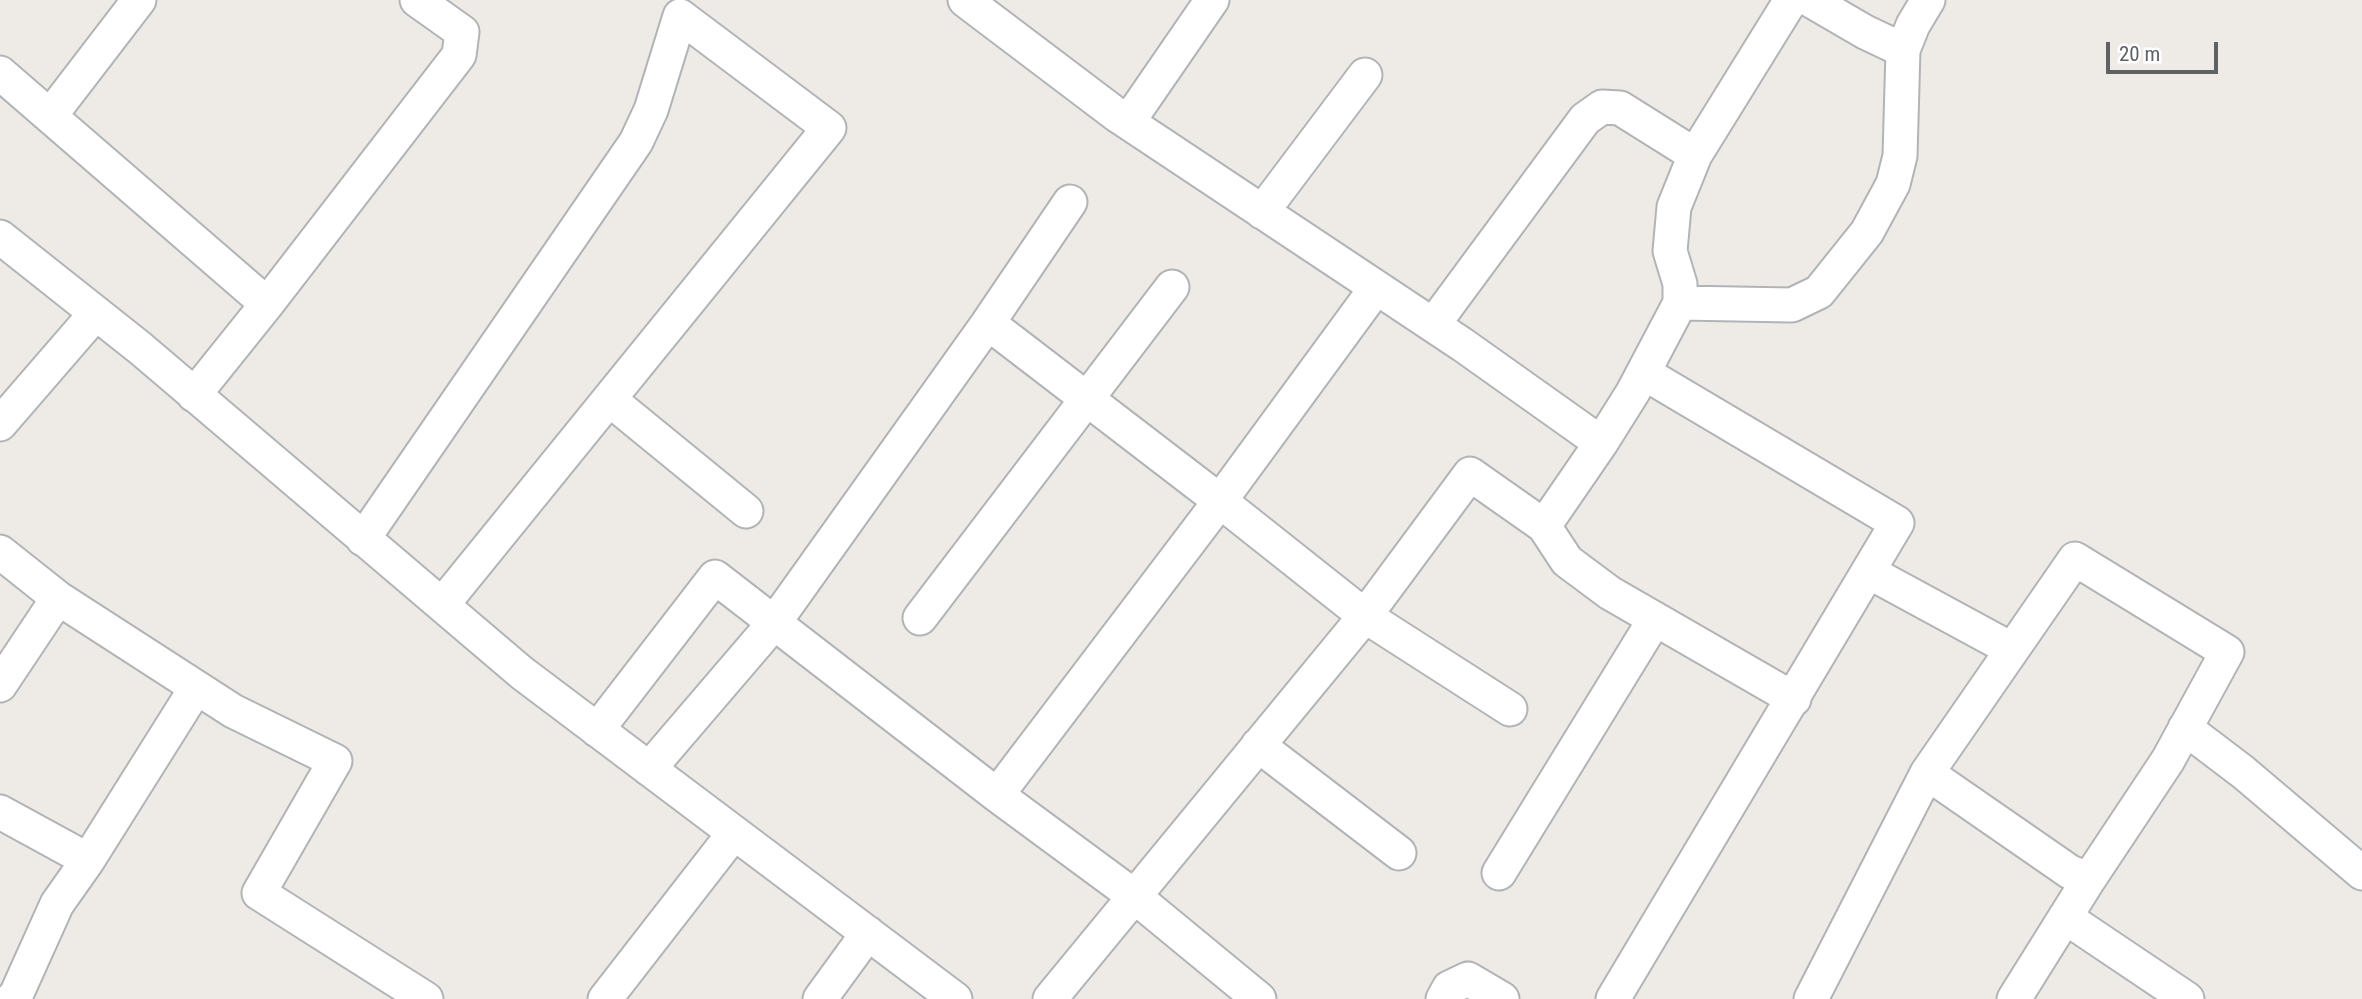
<!DOCTYPE html>
<html>
<head>
<meta charset="utf-8">
<style>
  body { margin:0 }
  #map { position:relative; width:2362px; height:999px; overflow:hidden; background:#eeebe7; font-family:"Roboto Condensed",sans-serif }
  canvas { display:block }
  .scale { position:absolute; left:2106px; top:42px; width:112px; height:32px; box-sizing:border-box; border:4px solid #5e6265; border-top:0; padding-left:9px; font-size:21px; line-height:24px; white-space:nowrap; color:#5e6265; -webkit-text-stroke:5px #fff; paint-order:stroke }
</style>
</head>
<body>
<div id="map">
<canvas width="2362" height="999"></canvas>
<div class="scale">20 m</div>
</div>
<script>
const ctx = document.querySelector('canvas').getContext('2d');
ctx.lineJoin = 'round';
function strokePath(path, color, width, dash) { ctx.strokeStyle = color; ctx.lineWidth = width; ctx.lineCap = dash ? 'butt' : 'round'; ctx.setLineDash(dash || []); ctx.stroke(path); }
const minor = new Path2D(`
  M965,0L1117,115L1463,345L1601,443
  M1791,0L1695,155L1674,207L1670,251L1680,284V303L1633,392L1601,443L1544,526L1567,561L1610,593L1794,699
  M1810,0L1865,32L1903,50L1913,25L1928,0
  M0,73L267,304L194,395
  M50,116L139,0
  M1128,122L1212,0
  M1262,212L1365,75
  M0,237L140,348L522,673L955,999
  M1376,288L1220,501L1365,616L1470,474L1544,526
  M1680,303L1792,305L1819,292L1867,232L1893,184L1900,156L1903,50
  M267,304L459,55L462,32L417,0
  M1433,325L1585,119L1602,107L1620,108L1695,155
  M609,399L746,511
  M0,424L96,313
  M363,539L636,142L651,110L680,16L829,128L442,605
  M0,552L58,598L233,711L335,761L259,893L426,999
  M1869,572L2011,649
  M920,618L1172,287
  M0,685L58,598
  M2185,728L2243,772L2362,873
  M597,730L715,577L997,795L1220,501L988,323
  M1258,745L1399,853
  M649,769L774,623L988,323L1070,202
  M1927,773L2070,872L2089,879
  M997,795L1134,896L1259,999
  M0,812L88,860L196,688
  M1499,873L1655,619
  M2065,917L2187,999
  M12,999L16,995L57,904L88,860
  M605,999L734,833
  M820,999L868,933
  M1050,999L1365,616L1510,709
  M1443,999L1449,988L1468,979L1502,999
  M1613,999L1897,523L1644,373
  M1811,999L1927,773L2075,559L2227,652L2168,760L2089,879L2014,999`);
strokePath(minor, '#b1b4b7', 37);
strokePath(minor, '#fff', 33);
</script>
</body>
</html>
